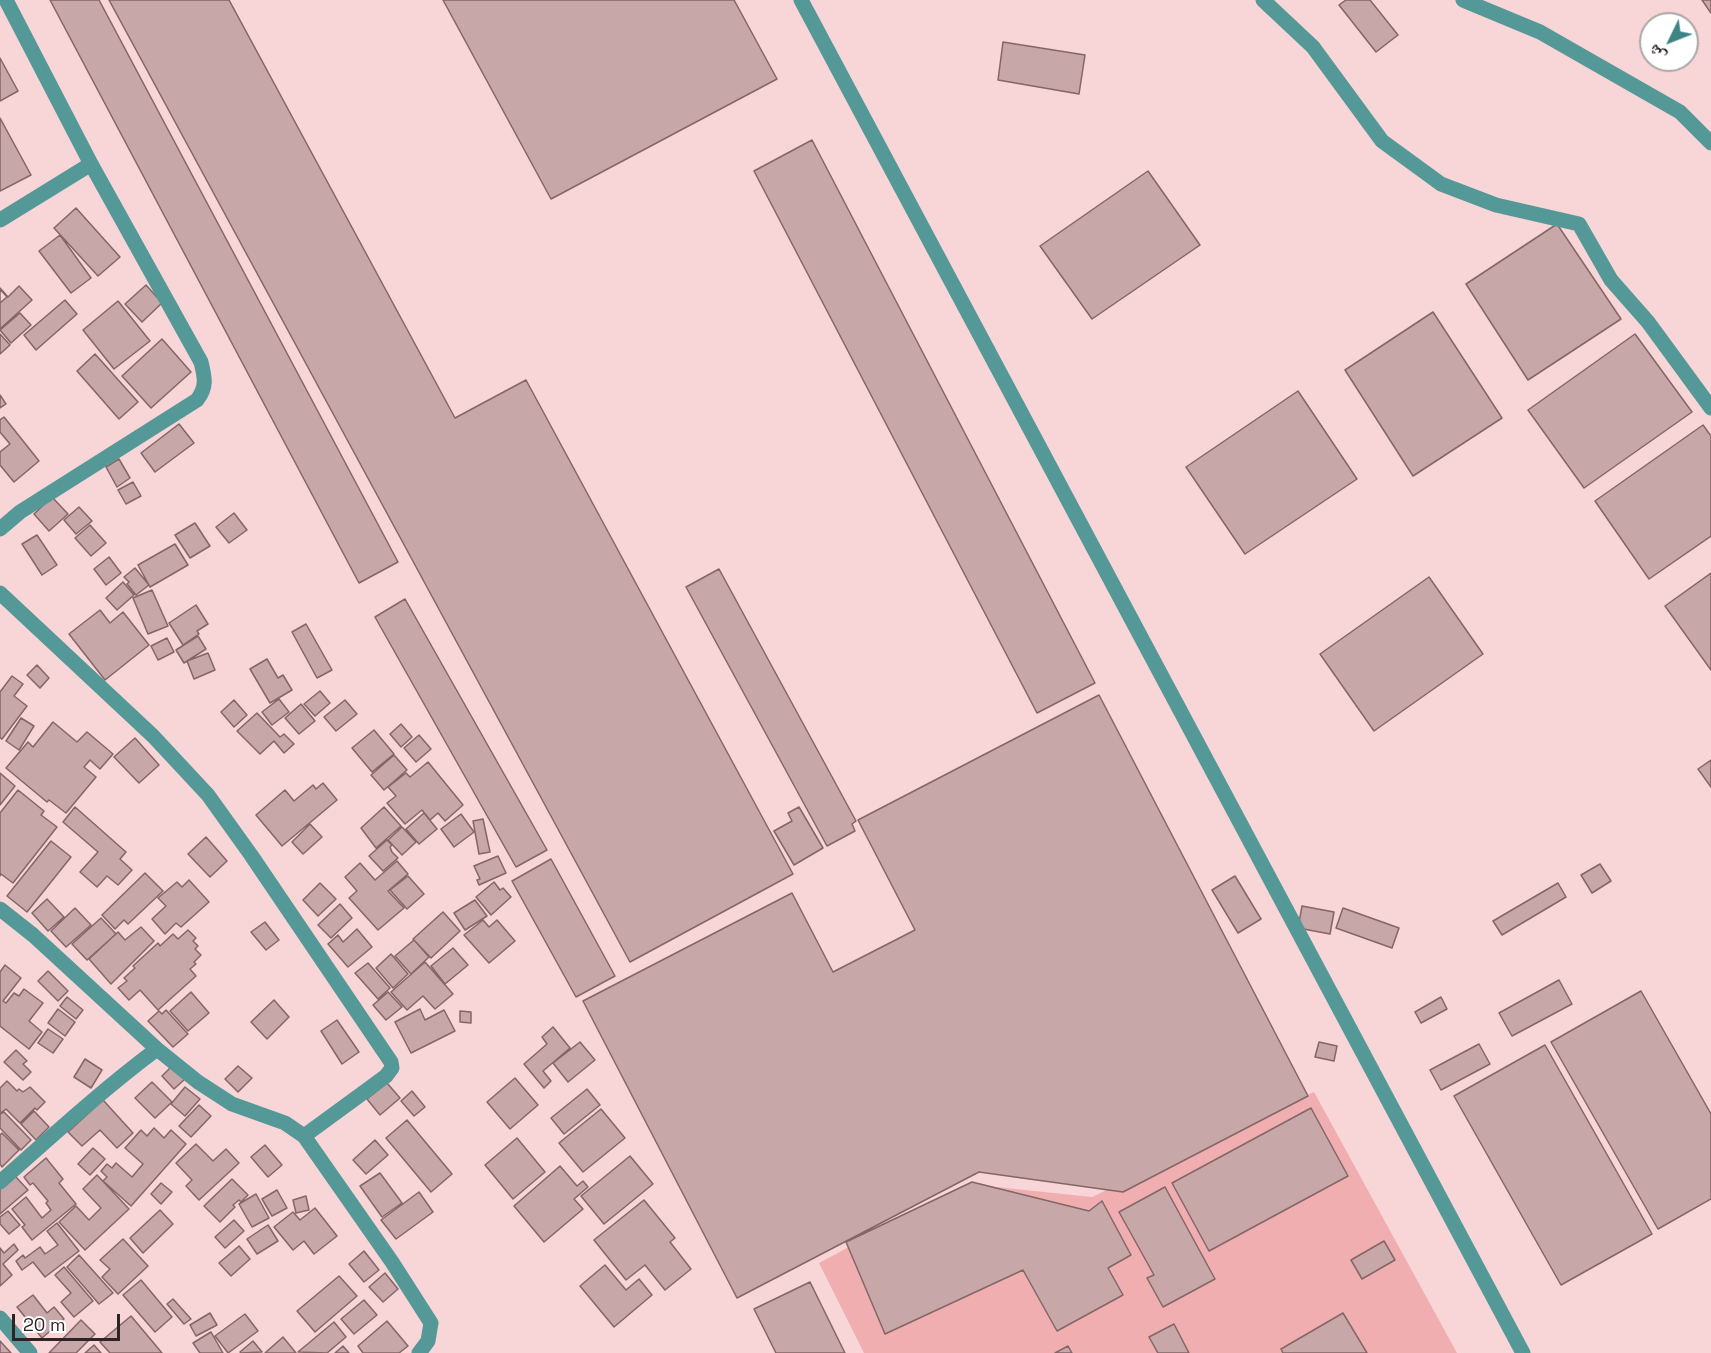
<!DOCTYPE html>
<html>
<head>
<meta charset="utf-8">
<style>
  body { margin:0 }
  #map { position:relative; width:1711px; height:1353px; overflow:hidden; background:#f8d5d6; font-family:"Space Grotesk","Noto Naskh Arabic",sans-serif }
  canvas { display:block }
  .north { position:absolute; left:1639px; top:12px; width:60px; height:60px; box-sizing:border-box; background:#fff; border:2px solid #aca7a7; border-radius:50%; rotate:227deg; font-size:16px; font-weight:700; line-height:24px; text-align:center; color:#302323 }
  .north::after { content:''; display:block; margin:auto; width:21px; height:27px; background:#3d8584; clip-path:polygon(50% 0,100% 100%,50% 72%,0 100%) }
  .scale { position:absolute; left:12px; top:1314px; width:108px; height:27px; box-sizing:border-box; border:3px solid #302323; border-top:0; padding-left:8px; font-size:18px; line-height:21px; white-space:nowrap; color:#302323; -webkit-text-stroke:4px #fff; paint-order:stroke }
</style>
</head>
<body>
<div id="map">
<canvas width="1711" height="1353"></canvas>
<div class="north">ش</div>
<div class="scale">20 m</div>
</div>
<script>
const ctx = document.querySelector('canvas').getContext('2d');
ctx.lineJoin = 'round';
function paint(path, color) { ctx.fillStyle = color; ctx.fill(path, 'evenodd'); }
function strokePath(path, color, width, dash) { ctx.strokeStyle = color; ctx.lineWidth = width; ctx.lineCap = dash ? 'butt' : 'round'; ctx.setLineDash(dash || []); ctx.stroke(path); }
const green = new Path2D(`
  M1314,1092L1457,1353H864L819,1263L967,1184L1092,1197Z`);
const building = new Path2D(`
  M50,0H99L398,562L359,583Z
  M109,0H229L455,418L526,380L793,874L630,962Z
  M443,0H734L777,79L551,199Z
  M1346,0H1370L1398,35L1376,52L1339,5Z
  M1702,0H1711V13Z
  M1003,42L1085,55L1079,94L998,80Z
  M0,58L18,91L0,101Z
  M0,118L31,175L0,191Z
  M812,140L1095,683L1037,713L754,171Z
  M1148,171L1200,245L1092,319L1040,246Z
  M76,208L120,257L98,276L54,228Z
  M1557,224L1621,319L1528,380L1466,284Z
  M60,235L91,278L71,293L39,251Z
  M146,285L162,303L142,322L125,304Z
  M19,286L32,300L0,329V288L8,297Z
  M0,289L7,297L0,303Z
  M65,300L77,314L36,350L24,335Z
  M118,301L150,341L114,369L83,330Z
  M1433,312L1502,418L1413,476L1345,370Z
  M20,313L31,325L11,343L0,330Z
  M0,334L10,345L0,354Z
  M1635,334L1692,412L1584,488L1528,410Z
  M162,339L191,372L151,408L122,376Z
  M95,354L138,402L119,419L77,371Z
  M1298,391L1357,479L1245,554L1186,467Z
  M0,395L6,404L0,408Z
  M4,417L39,461L14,482L0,465V452L10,444L0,432V420Z
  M179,424L194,443L155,472L141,453Z
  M1703,425L1711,436V536L1649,579L1595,501Z
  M119,459L130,478L117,487L106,467Z
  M133,482L141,496L126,504L118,490Z
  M52,497L68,514L49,531L34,514Z
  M79,507L92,521L76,534L64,520Z
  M234,513L247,530L229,543L216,527Z
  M195,523L210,546L190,558L175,535Z
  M90,525L106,543L91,556L75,538Z
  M37,535L57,565L42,575L22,544Z
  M175,544L188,565L150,587L138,565Z
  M109,557L121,573L106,585L94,569Z
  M135,568L149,585L136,595L127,584L129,582L124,577Z
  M719,569L856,821L852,824L855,831L827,846L686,587Z
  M1711,573V670L1665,606Z
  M1429,577L1483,654L1374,731L1320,654Z
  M123,582L134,595L117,610L106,598Z
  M152,590L168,626L148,634L133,598Z
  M405,599L547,850L516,867L375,617Z
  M196,605L208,624L197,631L199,634L183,645L169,623Z
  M100,610L110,623L123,612L149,645L105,680L69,634Z
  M306,624L332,670L317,678L292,632Z
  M198,636L206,649L184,663L176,650Z
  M167,638L174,652L158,660L151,646Z
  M208,653L215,670L194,679L187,661Z
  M267,659L278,678L283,675L292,690L270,703L250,669Z
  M37,665L49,678L40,688L27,675Z
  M12,676L23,684L14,696L27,706L2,739L0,738V692Z
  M320,691L330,703L315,716L304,704Z
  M1099,695L1308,1096L1123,1192L979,1172L737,1298L583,1001L792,893L833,972L915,930L858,820Z
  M279,699L289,712L272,725L262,712Z
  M234,700L247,715L234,727L221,712Z
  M345,700L357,714L336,731L324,717Z
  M301,704L315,721L299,734L285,718Z
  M257,713L280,737L284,734L294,744L284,753L274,741L260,754L237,731Z
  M21,718L34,726L19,750L6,741Z
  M53,722L77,742L87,732L113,754L100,769L90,760L84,767L96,777L66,813L49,800L47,802L6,768L28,742L33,747Z
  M401,724L412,737L401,747L390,734Z
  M374,730L394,754L372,772L352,748Z
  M419,735L431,749L416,762L404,748Z
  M135,738L159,765L139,783L114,757Z
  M394,755L407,770L384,790L371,775Z
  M1711,760V787L1698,769Z
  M428,762L463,805L445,821L438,813L430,820L422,810L405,824L387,803L396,796L388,787L406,773L410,777Z
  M0,773L15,786L0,805Z
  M323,783L337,800L282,846L256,815L285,790L294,801L313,785L316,789Z
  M18,790L44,811L41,815L57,827L13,883L1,874L0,876V813Z
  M75,807L126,852L120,859L132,870L118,885L107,876L97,887L80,872L98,852L63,822Z
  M384,807L401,826L376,848L361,828Z
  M799,807L823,848L794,865L774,831L792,821L788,813Z
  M424,813L437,829L419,844L406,829Z
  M461,814L474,832L454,847L441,829Z
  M483,819L490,852L479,854L473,821Z
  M310,824L322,837L303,854L292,842Z
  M402,827L416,842L402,855L388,840Z
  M206,837L227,861L210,877L188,854Z
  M387,840L392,845L390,847L392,852L398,858L383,871L369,856Z
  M51,841L71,857L27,912L7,896Z
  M498,856L506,873L479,885L477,880L480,879L474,866Z
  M551,859L615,976L576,997L512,881Z
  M397,861L408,874L388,891L404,908L378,930L349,898L357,891L345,877L360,863L375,880Z
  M1600,864L1611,881L1592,893L1581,875Z
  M145,873L163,891L128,924L124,920L115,929L102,915Z
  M408,876L424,894L407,909L390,890Z
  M1235,876L1261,919L1238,933L1212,890Z
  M189,880L209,902L181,927L176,923L165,934L152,919L166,906L158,898L177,882L182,887Z
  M494,882L500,890L503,888L511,897L491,915L476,897Z
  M320,883L336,899L318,916L303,900Z
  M1558,883L1566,897L1502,935L1493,921Z
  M47,899L64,917L48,931L32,913Z
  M475,900L487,916L465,930L454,913Z
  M340,904L352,918L331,938L318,925Z
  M1302,906L1334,912L1330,934L1298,928Z
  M75,908L91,925L66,947L51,931Z
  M1343,908L1399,928L1392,948L1336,928Z
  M443,912L460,931L431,958L413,939Z
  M101,918L116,934L87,960L72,944Z
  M483,920L489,927L497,920L515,941L489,963L464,935Z
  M265,922L279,940L266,950L251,932Z
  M141,927L154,941L111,984L89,959L118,932L125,940Z
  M357,929L372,947L348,967L328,944L338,935L343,942Z
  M188,930L196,938L193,941L198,946L195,949L201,955L194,962L196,964L190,969L196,976L158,1010L140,990L129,1000L118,988L127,981L124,978L135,968L133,966L158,943L160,946L173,934L178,939Z
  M414,940L429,957L411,974L395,956Z
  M453,948L468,965L445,984L431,966Z
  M391,954L408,974L393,988L376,968Z
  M425,962L453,994L435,1009L423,996L407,1010L391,992Z
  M368,963L390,988L378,999L355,973Z
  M5,965L21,978L3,1001L6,1003L14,993L19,996L24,989L43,1003L29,1021L42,1032L29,1049L0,1026V972Z
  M48,971L68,991L58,1001L38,981Z
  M1559,980L1572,1004L1512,1036L1499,1013Z
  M1641,991L1711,1114V1199L1658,1229L1551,1042Z
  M191,992L209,1013L188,1031L170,1011Z
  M388,992L402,1007L386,1020L373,1005Z
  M67,997L83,1010L76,1019L60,1006Z
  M1441,997L1447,1009L1421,1023L1415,1012Z
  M274,1000L289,1017L267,1039L251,1022Z
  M58,1009L75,1022L65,1036L48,1023Z
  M420,1009L425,1020L444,1010L455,1031L411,1053L395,1022Z
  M166,1010L188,1034L173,1047L148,1021L159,1011L162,1014Z
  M460,1011L471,1012V1023L460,1022Z
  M337,1020L359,1052L342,1064L321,1031Z
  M553,1027L570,1048L543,1071L551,1081L544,1088L524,1064L547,1044L542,1037Z
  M48,1029L63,1039L53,1053L38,1043Z
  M580,1042L595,1060L568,1082L553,1063Z
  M1319,1042L1337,1046L1334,1061L1315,1057Z
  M1479,1044L1490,1064L1441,1090L1430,1070Z
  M1545,1045L1652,1234L1561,1285L1454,1096Z
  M16,1050L27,1061L23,1064L31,1072L23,1080L4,1062Z
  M85,1059L102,1070L91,1088L74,1077Z
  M172,1066L185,1079L174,1089L162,1076Z
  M238,1066L252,1078L238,1092L225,1079Z
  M515,1078L538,1105L510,1129L487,1102Z
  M7,1081L17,1091L19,1089L23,1092L30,1087L45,1102L37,1110L35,1108L20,1123L6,1109L1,1113L0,1111V1088Z
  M152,1082L172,1102L155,1118L135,1098Z
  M387,1083L400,1098L380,1115L367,1099Z
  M185,1087L200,1099L185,1116L171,1104Z
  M587,1089L600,1105L564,1134L551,1118Z
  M412,1091L425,1107L414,1116L401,1101Z
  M103,1100L133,1133L117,1148L100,1130L82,1146L68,1132Z
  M199,1105L211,1116L191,1137L179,1126Z
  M1311,1108L1348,1176L1209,1251L1172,1183Z
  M601,1109L625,1138L583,1172L559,1143Z
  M34,1111L49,1127L36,1140L21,1124Z
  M4,1112L31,1140L21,1150L0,1128V1114Z
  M407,1120L452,1174L431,1192L386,1138Z
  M154,1128L164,1138L171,1130L186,1144L131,1206L103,1181L107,1177L101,1171L107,1164L112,1168L116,1163L132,1177L143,1164L125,1148L141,1130L147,1136Z
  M2,1133L19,1150L2,1167L0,1164V1135Z
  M517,1138L545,1172L513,1199L485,1165Z
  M375,1140L388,1155L366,1174L353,1160Z
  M196,1144L213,1161L226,1149L239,1163L199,1200L186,1186L192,1180L176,1163Z
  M265,1145L282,1165L268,1177L251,1157Z
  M93,1148L105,1159L90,1175L78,1164Z
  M630,1156L653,1184L604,1224L581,1196Z
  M46,1158L63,1179L59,1183L76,1204L32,1240L22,1227L25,1225L12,1209L26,1197L42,1218L51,1210L46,1203L48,1201L33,1183L30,1185L24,1177Z
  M560,1166L577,1186L583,1181L588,1187L574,1199L583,1209L544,1242L514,1206Z
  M380,1173L402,1203L382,1217L360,1186Z
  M97,1175L129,1209L85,1250L59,1222L76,1206L89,1220L101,1208L83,1189Z
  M15,1176L28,1190L0,1214V1188Z
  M232,1179L248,1195L241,1202L239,1200L233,1205L235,1207L220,1222L204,1206Z
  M972,1182L1089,1211L1102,1201L1131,1255L1108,1268L1123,1295L1057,1331L1023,1270L885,1334L846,1242Z
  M161,1183L172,1192L161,1204L151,1194Z
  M1165,1187L1215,1279L1163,1307L1147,1278L1154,1275L1119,1212Z
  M277,1190L287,1208L272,1216L262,1199Z
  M419,1192L433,1212L396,1239L381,1220Z
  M256,1194L269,1218L252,1227L239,1204Z
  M306,1196L309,1210L296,1213L293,1200Z
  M644,1200L675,1238L670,1242L691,1269L665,1290L645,1265L626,1280L594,1240Z
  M315,1208L337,1236L314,1254L304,1241L293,1250L274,1227L293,1212L300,1220Z
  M160,1210L173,1224L143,1253L130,1238Z
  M8,1211L20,1225L9,1234L0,1224V1217Z
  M234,1220L244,1231L225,1248L215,1237Z
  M57,1223L79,1251L45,1277L33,1262L22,1270L16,1261L23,1255L25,1258L40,1247L45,1254L58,1245L47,1231Z
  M268,1225L278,1241L257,1254L247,1239Z
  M123,1239L148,1266L118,1294L102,1277L110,1269L100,1260Z
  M1384,1241L1395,1260L1362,1279L1351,1260Z
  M14,1244L18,1250L3,1264L12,1275L0,1286V1248L4,1253Z
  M239,1246L250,1259L231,1276L219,1263Z
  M364,1251L379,1270L364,1282L349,1264Z
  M79,1255L113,1293L99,1304L67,1267Z
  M605,1265L626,1290L639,1279L652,1295L614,1327L580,1286Z
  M64,1267L93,1301L74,1317L61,1302L71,1293L55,1275Z
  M385,1273L398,1289L383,1302L369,1287Z
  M339,1276L357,1296L315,1332L297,1311Z
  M141,1280L172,1317L155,1332L123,1295Z
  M810,1282L845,1353H776L754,1309Z
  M33,1295L47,1313L54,1307L64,1319L42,1338L17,1307Z
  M173,1299L191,1319L184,1324L167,1304Z
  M364,1300L377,1315L354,1334L341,1319Z
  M210,1313L217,1325L196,1336L190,1325Z
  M1343,1313L1367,1353H1283L1281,1349Z
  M245,1314L258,1331L228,1353L215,1336Z
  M131,1316L162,1353H110L100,1342Z
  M81,1320L95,1334L76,1353H49Z
  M387,1321L408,1346L399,1353H363L358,1346Z
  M334,1322L346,1337L327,1353L298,1352Z
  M1174,1324L1189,1353H1158L1149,1337Z
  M211,1332L223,1353H200L193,1343Z
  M283,1337L296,1353H265Z
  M0,1341L11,1353H0Z
  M253,1341L262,1352L241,1353L240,1352Z
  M94,1345L101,1353H85Z
  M343,1346L349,1353H335Z
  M1068,1346L1072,1353H1055Z`);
const minor = new Path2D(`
  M801,0L1523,1353
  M1263,0L1313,47L1382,141L1441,184L1496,205L1579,224L1611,280L1648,322L1711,408
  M1463,0L1540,32L1680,112L1711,143
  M0,220L91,164
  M0,529L20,512L197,400C207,387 205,378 201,362L91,164L6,0
  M0,593L153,736L208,795L251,855L391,1062L392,1068L386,1076L304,1136
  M0,909L33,935L157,1049L198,1082L232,1104L285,1123L304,1136L392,1262L431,1323L428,1341L419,1353
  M0,1182C51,1137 102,1090 157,1049
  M0,1318L30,1353`);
paint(green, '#f0aeb0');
paint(building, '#c8a7a8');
strokePath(building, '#846667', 1.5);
strokePath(minor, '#549998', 15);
</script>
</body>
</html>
